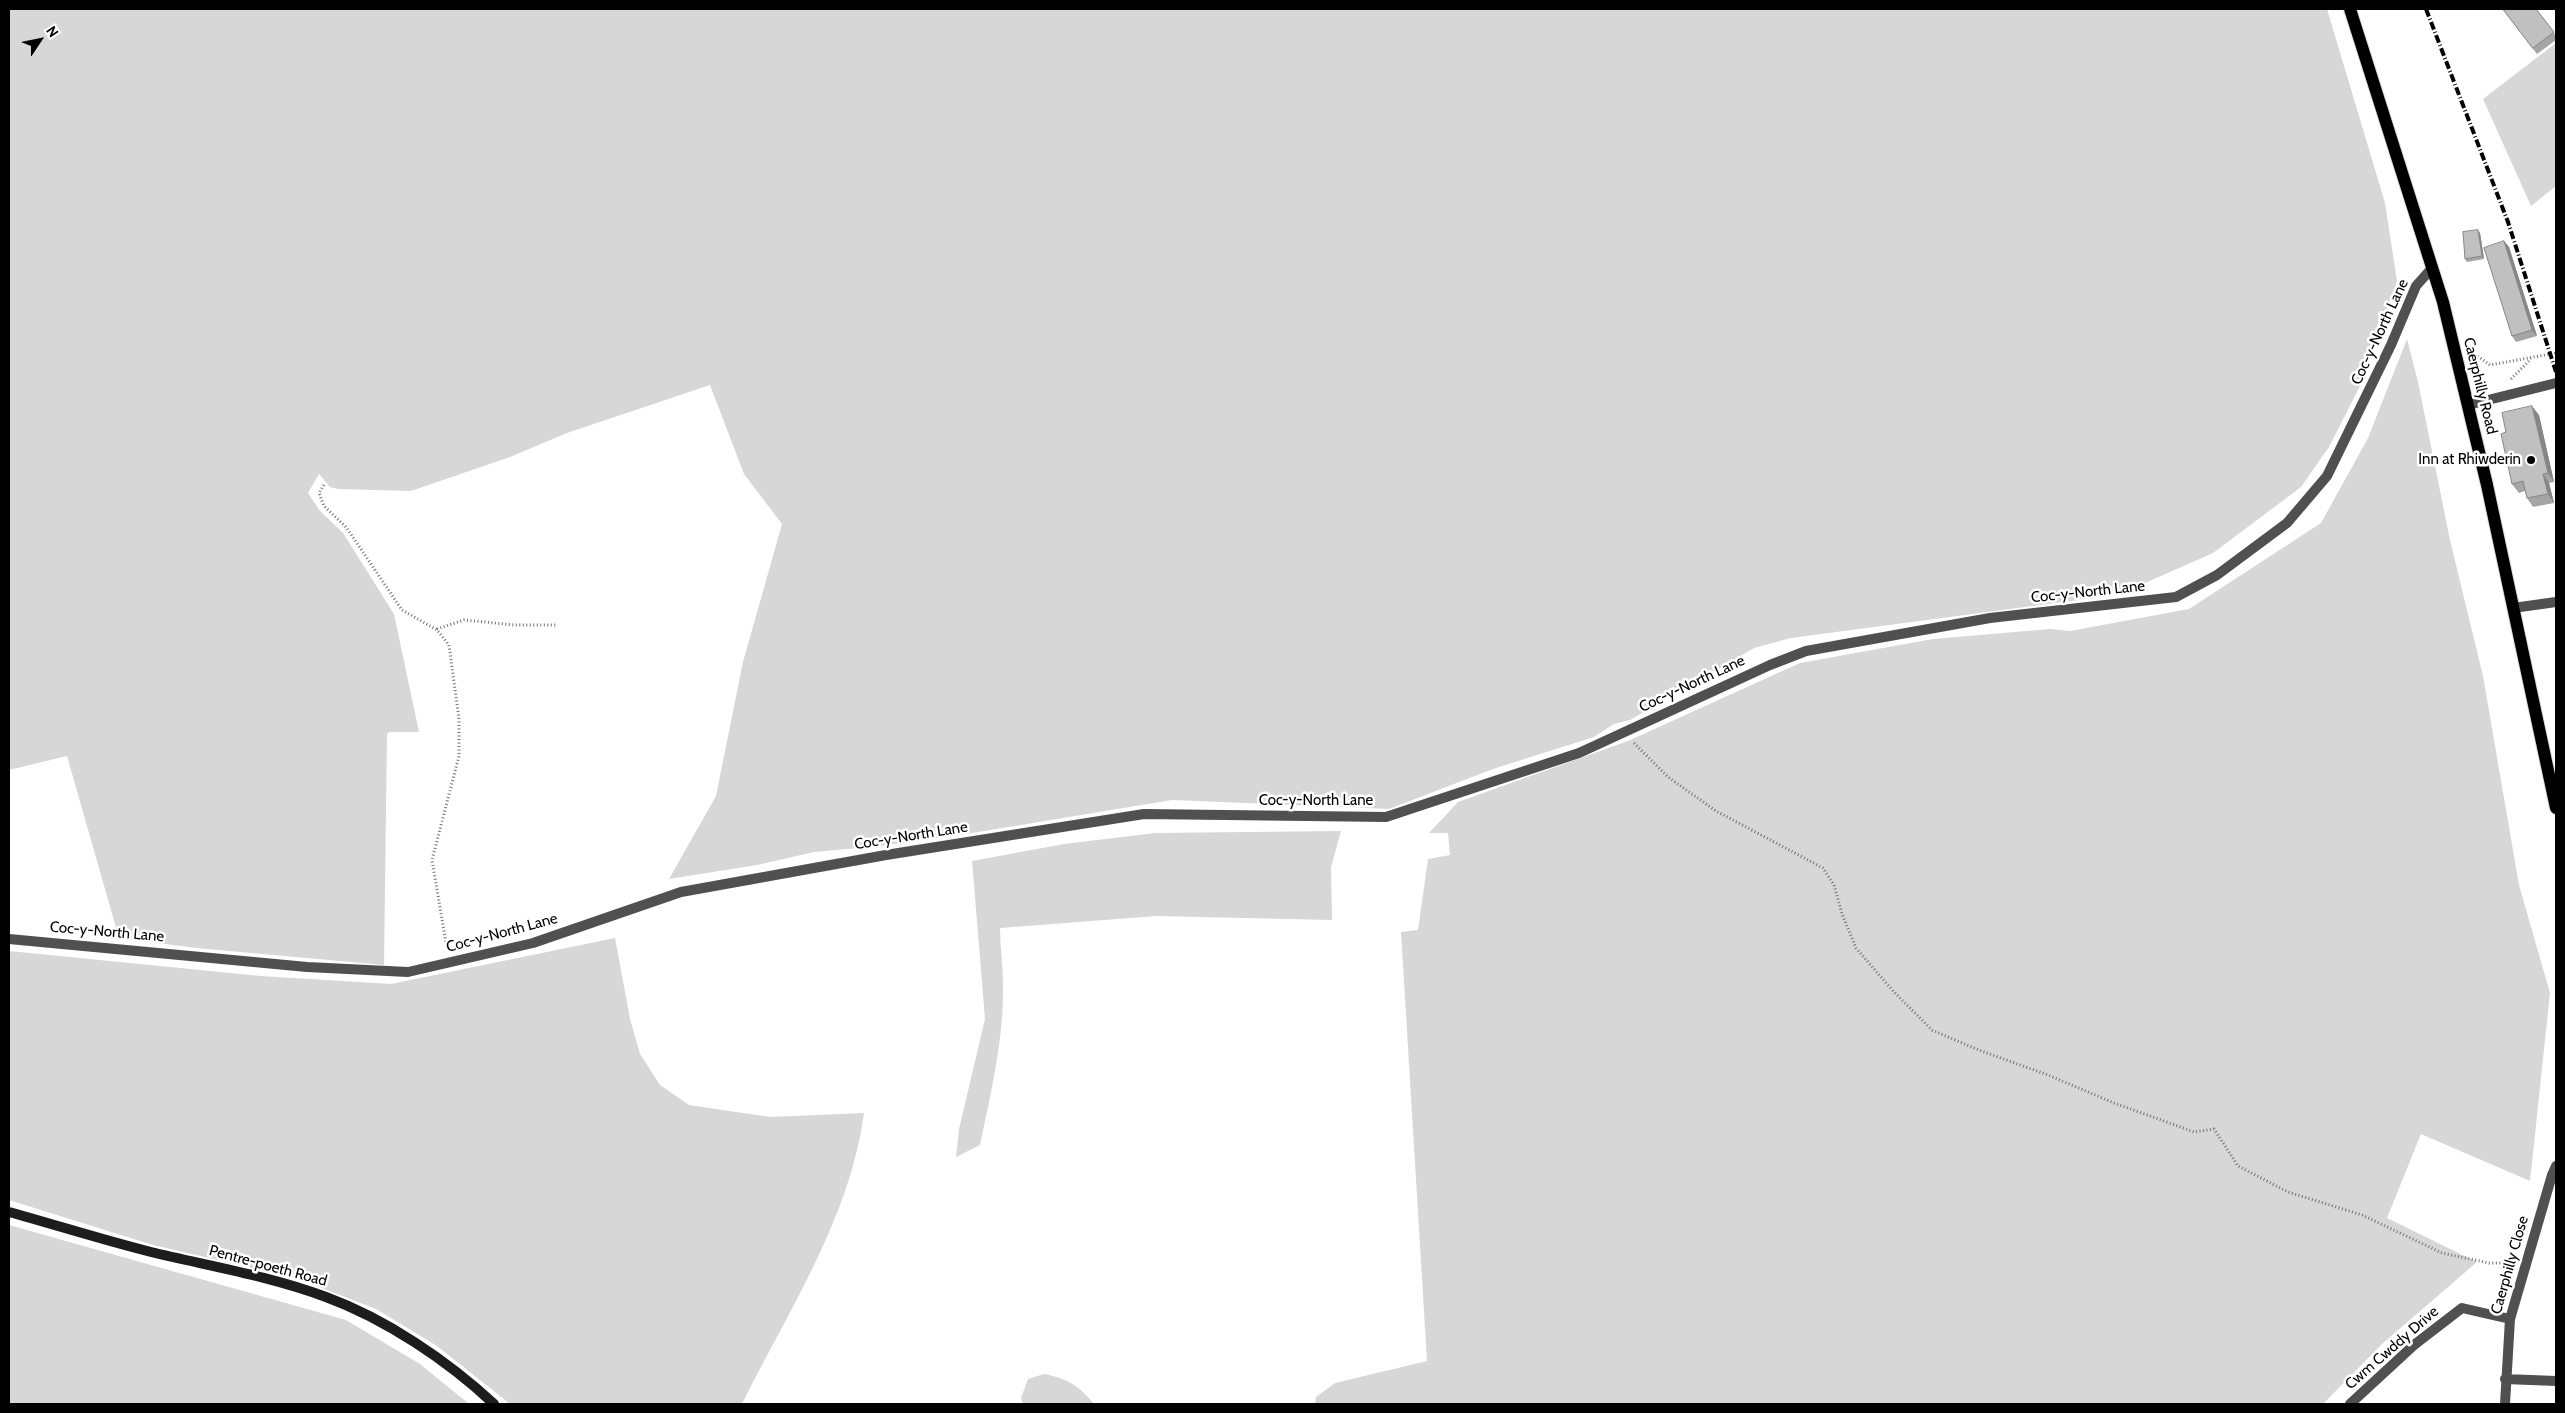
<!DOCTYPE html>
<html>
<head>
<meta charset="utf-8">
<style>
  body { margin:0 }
  #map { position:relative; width:2565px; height:1413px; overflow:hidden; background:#fff; font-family:Cabin,sans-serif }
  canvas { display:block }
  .frame { position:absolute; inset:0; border:10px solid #000; pointer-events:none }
  .north { position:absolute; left:15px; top:15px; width:50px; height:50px; -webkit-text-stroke:4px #fff; paint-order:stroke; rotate:56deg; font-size:14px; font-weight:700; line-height:20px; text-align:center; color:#000 }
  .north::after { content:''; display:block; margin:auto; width:18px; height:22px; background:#000; clip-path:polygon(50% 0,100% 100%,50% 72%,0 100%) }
</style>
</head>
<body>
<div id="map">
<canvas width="2565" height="1413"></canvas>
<div class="frame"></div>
<div class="north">N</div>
</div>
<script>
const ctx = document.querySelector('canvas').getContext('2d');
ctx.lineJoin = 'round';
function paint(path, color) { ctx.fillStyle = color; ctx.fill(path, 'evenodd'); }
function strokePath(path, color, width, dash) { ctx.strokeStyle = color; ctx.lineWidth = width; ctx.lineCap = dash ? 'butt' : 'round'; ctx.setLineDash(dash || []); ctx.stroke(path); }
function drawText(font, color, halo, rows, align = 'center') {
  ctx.font = font + ' Cabin,sans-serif'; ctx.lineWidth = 5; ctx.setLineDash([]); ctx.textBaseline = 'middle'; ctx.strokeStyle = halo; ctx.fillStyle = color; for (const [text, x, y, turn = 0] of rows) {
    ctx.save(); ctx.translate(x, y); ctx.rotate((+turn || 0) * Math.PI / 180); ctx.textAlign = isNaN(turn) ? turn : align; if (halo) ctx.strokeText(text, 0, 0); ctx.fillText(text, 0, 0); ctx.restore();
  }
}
const green = new Path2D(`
  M9,9H2327L2385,203L2397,281L2363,380L2329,447L2301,487L2213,553L2145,583L2078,600L1791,638L1754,648L1630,720L1614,724L1594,737L1493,769L1389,809L1172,800L966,834L880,846L814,852L757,865L669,879L716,796L743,662L782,524L744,474L710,385L567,433L510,457L411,491L338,489L330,487L319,474L308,493L320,511L343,533L394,614L419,732H389L387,734L384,965L196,948L119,938L67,756L9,770Z
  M2556,43V186L2531,206L2483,99Z
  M2407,339L2418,382L2450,540L2483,676L2519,885L2550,993L2530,1181L2421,1134L2387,1218L2477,1262L2382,1344L2323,1404H1315L1316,1397L1335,1383L1427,1361L1401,932L1418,930L1428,859L1450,855L1448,833H1429L1458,802L1628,741L1800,663L1933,639L2050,629L2070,631L2189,609L2321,523L2368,438Z
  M1341,831L1331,867L1332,920L1156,916L1000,928C1000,947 1003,966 1003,985C1004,1038 991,1093 980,1145L956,1157L959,1129L985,1019L972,861L1064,844L1155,833Z
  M615,938L630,1019L640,1054L660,1085L689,1105L770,1117L864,1113C850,1218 788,1311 742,1404H510L437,1346L376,1309L296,1278L153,1245L9,1200V951L261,976L391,984Z
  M9,1225L346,1320L420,1364L469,1404H9Z
  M1044,1374C1066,1378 1080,1386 1094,1404H1023L1021,1398L1028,1379Z`);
const path = new Path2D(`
  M2472,352L2490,365L2556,353
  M2511,379L2531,359
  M324,485L319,493L324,506L346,527L402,610L437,630L449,645L459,719V756L432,860L447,949
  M437,629L464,620L515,625H557
  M1634,743L1668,777L1716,811L1823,868L1834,885L1842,914L1856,948L1894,992L1932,1030L1976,1049L2048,1075L2114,1103L2175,1125L2194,1132L2214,1129L2238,1166L2288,1192L2362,1215L2442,1253L2489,1263H2513`);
const lane = new Path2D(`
  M2513,608L2556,602`);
const street = new Path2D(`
  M2468,405L2556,383
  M9,939L307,967L408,972L533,943L681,892L886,855L1144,814L1386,817L1579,753L1770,665L1806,651L1990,618L2176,597L2217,575L2287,523L2327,476L2391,345L2416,286L2432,268
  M2505,1379L2556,1381
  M2350,1404L2414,1345L2462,1308L2510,1319
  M2505,1404L2510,1319L2552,1175L2556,1166`);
const secondary = new Path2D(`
  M9,1212C56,1225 103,1240 151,1252C209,1266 270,1276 326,1297C386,1319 448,1361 494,1404`);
const primary = new Path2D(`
  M2350,9L2443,302L2487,485L2556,808`);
const rail = new Path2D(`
  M2426,9L2508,222L2556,372`);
const wall = new Path2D(`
  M2503,9H2536L2556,36V40L2537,54Z
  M2480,233L2484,259L2467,262L2465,259Z
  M2504,241L2509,247L2537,336L2516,342L2512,336Z
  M2539,415L2554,482L2549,483L2554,503L2533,507L2527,498L2525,491L2519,493L2512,484L2506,432Z`);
const shadedWall = new Path2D(`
  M2478,230L2480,233L2484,259L2482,256Z
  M2504,241L2509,247L2537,336L2532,330Z
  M2532,406L2539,415L2554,482L2548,473Z
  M2543,474L2549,483L2554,503L2548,494Z`);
const building = new Path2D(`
  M2503,9H2536L2554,32L2533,48Z
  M2478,230L2482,256L2465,259L2463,232Z
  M2504,241L2532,330L2512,336L2484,248Z
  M2532,406L2548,473L2543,474L2548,494L2527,498L2523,481L2512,484L2501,434L2506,432L2502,413Z`);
const markers = [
  [2531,460,5,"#000"]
];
const streetNames = [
  ["Coc-y-North Lane",2380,332,-65],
  ["Caerphilly Road",2480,386,76],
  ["Coc-y-North Lane",2088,592,-6],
  ["Coc-y-North Lane",1692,684,-25],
  ["Coc-y-North Lane",1316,801],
  ["Coc-y-North Lane",911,836,-9],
  ["Coc-y-North Lane",107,932,5],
  ["Coc-y-North Lane",502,933,-15],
  ["Caerphilly Close",2510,1265,-74],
  ["Pentre-poeth Road",268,1266,15],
  ["Cwm Cwddy Drive",2392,1348,-41]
];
const poiNames = [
  ["Inn at Rhiwderin",2521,460]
];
paint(green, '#d7d7d7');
strokePath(primary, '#dbdbdb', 14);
strokePath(path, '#727272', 3, [1, 2.5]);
strokePath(lane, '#505050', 10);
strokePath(street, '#505050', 10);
strokePath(secondary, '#1d1d1d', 10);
strokePath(primary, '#000', 12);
strokePath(rail, '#000', 4, [8, 2.5, 1, 2.5]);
paint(wall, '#a5a5a5');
paint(shadedWall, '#868686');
paint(building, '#c0c0c0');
strokePath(building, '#868686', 1);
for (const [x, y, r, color] of markers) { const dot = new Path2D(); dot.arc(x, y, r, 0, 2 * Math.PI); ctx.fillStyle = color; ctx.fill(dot); strokePath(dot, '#fff', 2); }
drawText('15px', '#000', '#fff', streetNames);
drawText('15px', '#000', '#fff', poiNames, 'right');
</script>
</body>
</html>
